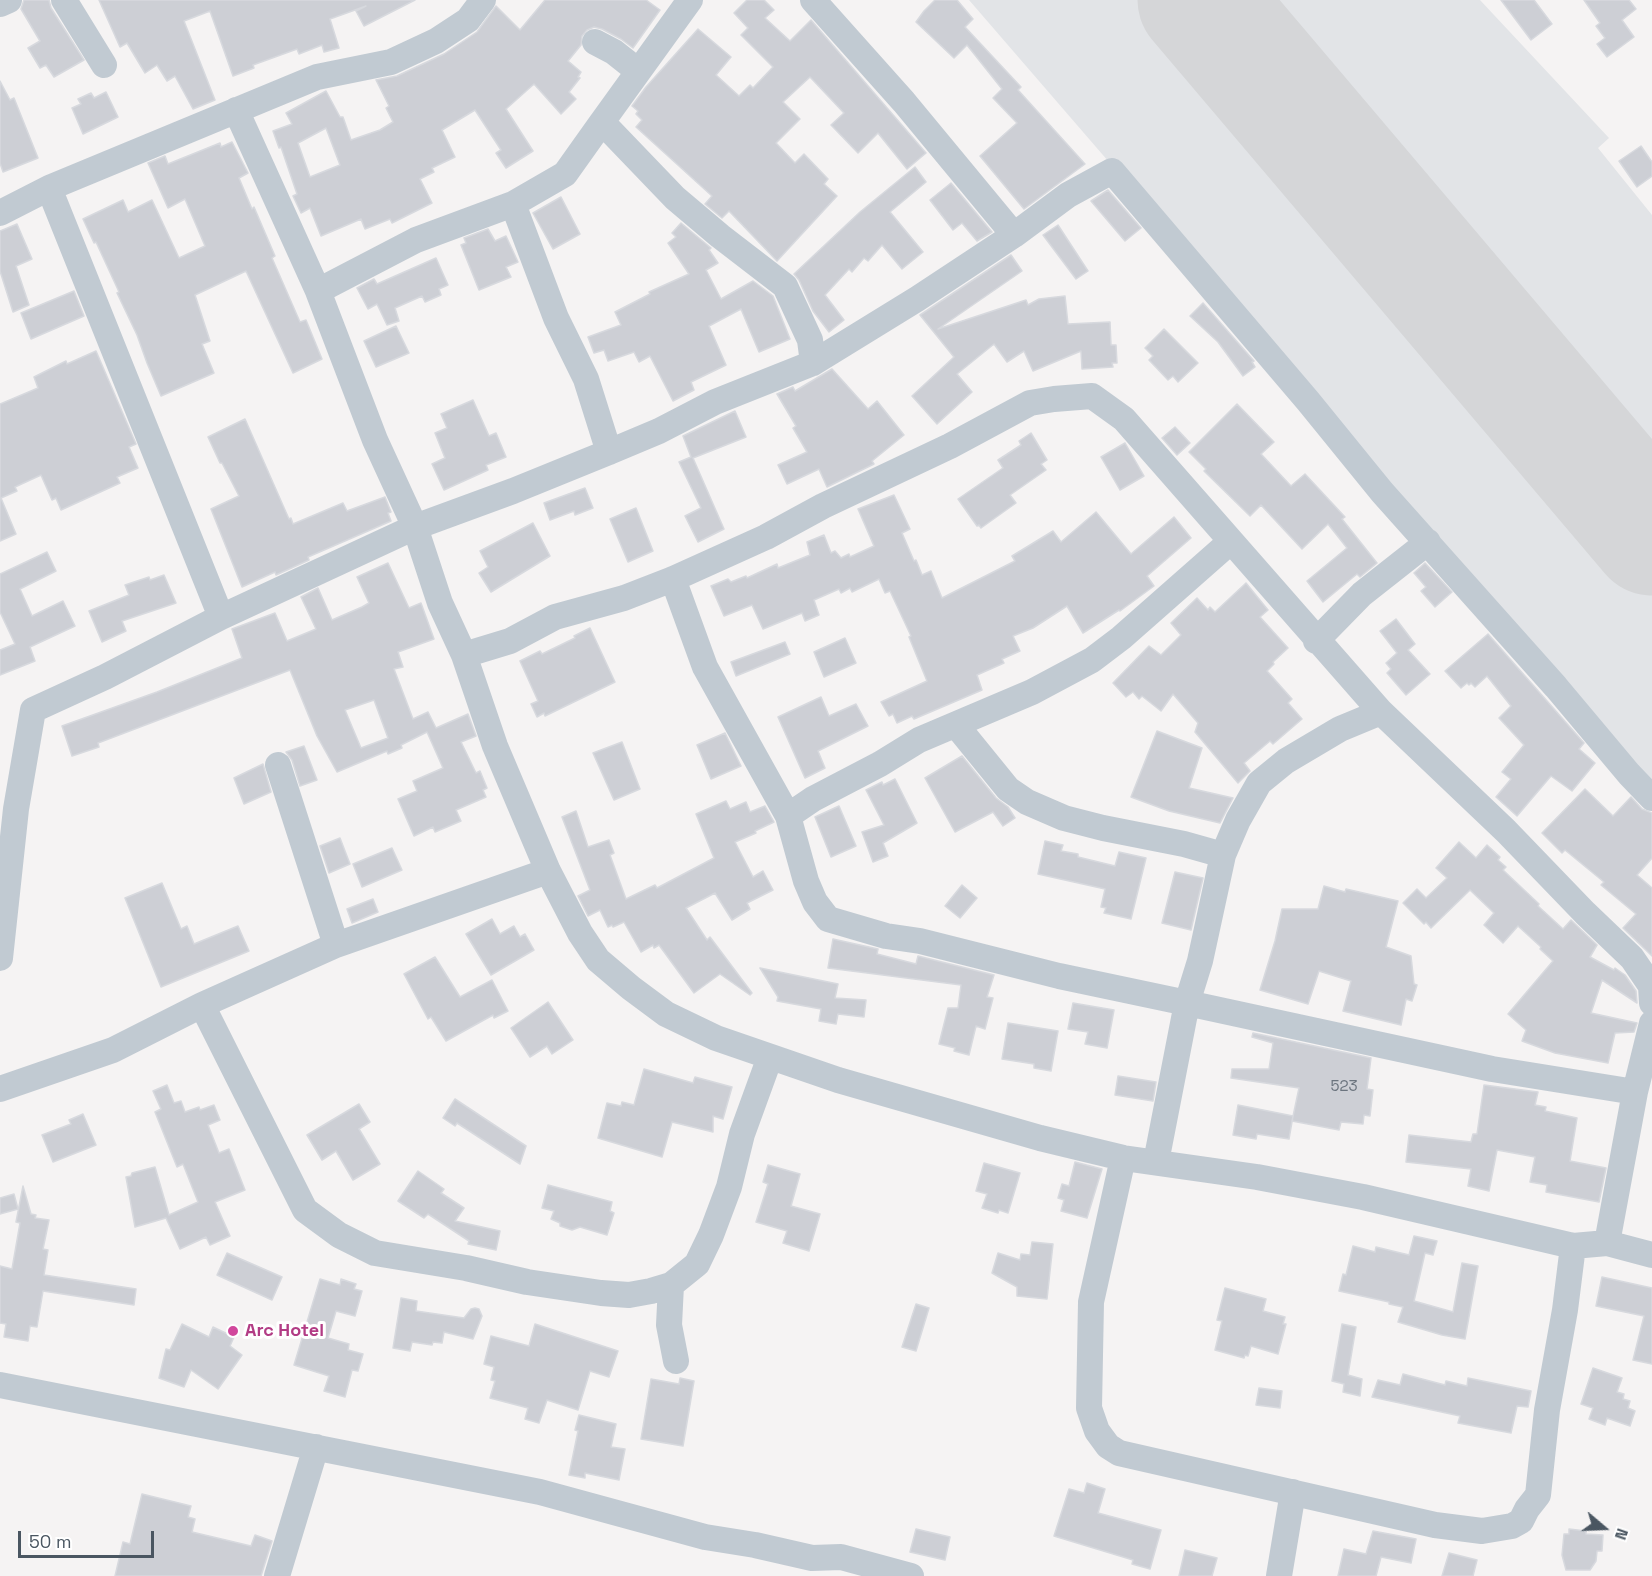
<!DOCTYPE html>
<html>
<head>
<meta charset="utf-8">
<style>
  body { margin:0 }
  #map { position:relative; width:1652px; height:1576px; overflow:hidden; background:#f5f3f3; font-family:"Space Grotesk",sans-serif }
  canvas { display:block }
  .north { position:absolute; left:1574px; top:1498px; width:60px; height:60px; -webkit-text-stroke:4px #fff; paint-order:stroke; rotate:109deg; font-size:16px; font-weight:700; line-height:24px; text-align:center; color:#4a5661 }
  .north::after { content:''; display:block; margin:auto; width:21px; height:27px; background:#4a5661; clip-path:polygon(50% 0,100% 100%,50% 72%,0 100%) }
  .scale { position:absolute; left:18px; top:1531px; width:136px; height:27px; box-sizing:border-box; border:3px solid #4a5661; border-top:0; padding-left:8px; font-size:18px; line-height:21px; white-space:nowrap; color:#4a5661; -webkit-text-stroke:4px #fff; paint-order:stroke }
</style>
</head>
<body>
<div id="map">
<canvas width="1652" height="1576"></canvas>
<div class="north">N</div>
<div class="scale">50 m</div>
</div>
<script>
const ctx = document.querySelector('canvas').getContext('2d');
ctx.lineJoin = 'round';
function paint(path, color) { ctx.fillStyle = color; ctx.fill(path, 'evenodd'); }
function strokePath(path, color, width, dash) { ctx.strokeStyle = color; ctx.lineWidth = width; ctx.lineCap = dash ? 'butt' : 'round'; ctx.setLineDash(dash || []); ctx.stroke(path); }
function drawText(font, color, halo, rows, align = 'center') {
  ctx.font = font + ' "Space Grotesk",sans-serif'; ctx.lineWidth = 6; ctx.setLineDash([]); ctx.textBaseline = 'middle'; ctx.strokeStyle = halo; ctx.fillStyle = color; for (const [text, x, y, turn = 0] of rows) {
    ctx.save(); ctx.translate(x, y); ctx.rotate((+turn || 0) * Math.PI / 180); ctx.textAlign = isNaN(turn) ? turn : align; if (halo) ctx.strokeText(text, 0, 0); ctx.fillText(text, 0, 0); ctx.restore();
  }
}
const airport = new Path2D(`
  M969,0H1480L1609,138L1598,148L1652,215V784L1280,360Z`);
const runway = new Path2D(`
  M1199,0L1652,534`);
const building = new Path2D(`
  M24,0H49L51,8L84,60L54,77L46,65L40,68L28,48L40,41L21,9Z
  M99,0H415L364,26L356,11L366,6L330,19L339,48L324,52L322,45L299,54L297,49L253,65L254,68L233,76L210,11L184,21L215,100L193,109L175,76L167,81L157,65L145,73L127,43L120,47Z
  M545,0H646L660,10L633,48L621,39L602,29L594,27L587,30L582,36L581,45L568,61L581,72L578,77L580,78L569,92L576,99L561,114L534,84L506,109L533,151L506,168L496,153L501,150L475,110L442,130L455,157L432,168L434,172L420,179L432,203L392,223L390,219L365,229L361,219L321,236L310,208L301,213L293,196L297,194L281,147L279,148L273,131L292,124L286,113L326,91L340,117H343L351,140L380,130L393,122L386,108L389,106L376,80L397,76L444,54L477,32L496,6L520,30ZM326,128L340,165L310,177L298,143Z
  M747,0H764L774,10L765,18L790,41L811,20L926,153L907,169L878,133L858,153L831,125L844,113L810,77L783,102L800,119L776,143L795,163L804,154L828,179L824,184L837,196L777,261L729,211L722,218L705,204L712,196L636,127L642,120L636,114L638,111L632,106L646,87L698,29L731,57L716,75L739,96L750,85L753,88L773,67L741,35L748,28L734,13Z
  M935,0H957L973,19L965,27L1021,87L1018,90L1085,164L1024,209L980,156L1017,123L993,98L1002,89L967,45L954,58L916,22L924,11Z
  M1501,0H1534L1552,24L1531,40Z
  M1584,0H1629L1636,9L1622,20L1634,37L1607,57L1597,44L1605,38L1596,26L1600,23Z
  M0,81L10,100L14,98L38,158L3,172L0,163Z
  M106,92L118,117L83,134L72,108L81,104L78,99L91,93L94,98Z
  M232,142L248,173L239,178L252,209L254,207L275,256L272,258L300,322L306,320L322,359L293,373L246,271L195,295L210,341L202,344L214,373L161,396L147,363L137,335L117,293L119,292L96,242L94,243L83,219L123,200L128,212L152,200L179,258L205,246L185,199L168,208L148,163L165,156L168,164L220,143L221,147Z
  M1641,146L1652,162V176L1637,187L1619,161Z
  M915,167L926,182L890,212L923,252L902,269L882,245L868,261L864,258L852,272L849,269L825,295L844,320L829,332L813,311L799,280L794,274L860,212Z
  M951,183L992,232L977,241L962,223L953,230L930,200Z
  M1108,190L1141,228L1125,241L1091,201Z
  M561,197L580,234L553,249L533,213Z
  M681,223L711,248L709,250L718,263L706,270L721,299L753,281L773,296L790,339L759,352L741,309L709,326L726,365L691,382L694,390L673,401L650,356L639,362L634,352L608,361L604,350L594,353L588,337L621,325L615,312L650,294L649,292L689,274L668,243L676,237L672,233Z
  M17,224L32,259L16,266L29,305L13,312L0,271V231Z
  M1058,225L1088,271L1076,279L1043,235Z
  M488,229L495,241L506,236L518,262L506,267L511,277L479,290L461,245L466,243L464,238Z
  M1011,255L1022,271L938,329L1026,300L1028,305L1039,299L1065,296L1068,324L1110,322L1111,345H1116L1117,363H1112L1113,367L1082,369L1081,351L1033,371L1024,351L1007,362L994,344L957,374L972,392L937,424L912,396L954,357L920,315Z
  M436,258L448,285L439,289L441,295L425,302L422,296L395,308L399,321L387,325L377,304L368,309L357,288L374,279L377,284Z
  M74,291L84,316L31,339L21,313Z
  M1203,303L1254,361L1252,362L1255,367L1243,376L1218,342L1190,316Z
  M396,326L409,353L376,367L364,341Z
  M1164,329L1198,363L1178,382L1173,376L1168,380L1149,360L1153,356L1145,348Z
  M96,351L136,444L129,447L138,468L117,477L120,483L61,510L56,498L52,500L41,475L15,487L17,491L1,498L16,534L0,541V404L38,388L34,377L66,361L67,364Z
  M832,369L868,409L877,401L904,435L872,461L874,464L827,487L819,469L787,484L778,465L807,452L793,428L796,426L777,394L793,387L795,391Z
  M473,400L489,436L496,433L506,457L486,465L488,470L444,490L432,464L445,458L435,433L447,428L441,414Z
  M1237,404L1274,442L1261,454L1291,486L1305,474L1345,517L1342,519L1377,563L1360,577L1357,574L1323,602L1307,581L1347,548L1328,524L1302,549L1261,505L1250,516L1204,471L1206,469L1189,452Z
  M735,411L746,437L693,458L724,529L698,542L685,516L701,508L679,462L691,457L683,436Z
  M245,419L289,519L291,518L293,524L343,503L347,511L385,497L391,512L388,513L391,521L308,557L309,560L276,575L275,572L242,587L211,509L239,496L222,463H220L208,437Z
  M1175,427L1190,443L1177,455L1162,438Z
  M1031,433L1047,460L1041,464L1046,470L1010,495L1016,503L981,528L979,525L977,526L958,499L1003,468L998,460L1021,445L1019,441Z
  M1125,443L1144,476L1120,490L1101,457Z
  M585,488L593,508L575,515L574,511L550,520L544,503Z
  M894,495L910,529L902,533L914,561L916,560L922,575L931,571L942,598L1015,561L1012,556L1053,531L1061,542L1096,512L1131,554L1174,517L1191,538L1147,576L1154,586L1120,611L1119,610L1083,633L1067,606L1033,628L1013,636L1020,651L1002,659L1004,663L977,675L982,690L914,719L912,716L897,723L893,714L889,716L881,702L927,681L909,637L911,636L890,591L885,593L879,579L852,592L850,588L841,593L839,589L814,600L819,615L805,621L802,613L763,629L752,605L724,616L711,586L728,579L731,582L746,576L747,578L777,564L778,568L810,555L807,542L824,535L831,553L835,551L841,558L849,554L850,557L874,546L858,509Z
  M636,508L653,551L628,562L610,519Z
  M533,523L550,556L491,592L479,573L488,567L480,551Z
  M47,552L56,571L20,589L32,616L63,601L75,626L30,647L35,661L0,675V650L15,644L0,612V574Z
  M388,563L409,608L421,603L434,639L398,652L403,667L394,669L413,719L428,712L436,728L468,714L476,736L461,742L476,773L480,771L487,788L483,790L486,797L456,810L461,821L435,832L433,827L414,836L398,799L417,791L413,781L443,768L427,732L401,745L402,748L388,754L387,751L337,772L317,736L290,670L98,743L99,747L72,756L62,726L157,692L242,658L232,629L275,613L287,641L316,629L301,597L318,588L332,620L362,607L369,603L357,577ZM374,700L388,738L361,748L345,710Z
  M1425,563L1452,592L1435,607L1421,591L1426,587L1414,573Z
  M164,575L176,603L122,621L126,631L102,642L89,611L129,595L125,585L149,577L150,580Z
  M1246,583L1268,610L1260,617L1288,648L1273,662L1274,664L1267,671L1292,699L1288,703L1302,719L1273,744L1270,741L1244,763L1250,771L1238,783L1195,732L1198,723L1173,694L1161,711L1142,696L1139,699L1133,692L1126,697L1113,683L1149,646L1161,655L1181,635L1171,623L1197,598L1208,610L1210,607L1215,612Z
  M1396,619L1415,644L1408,650L1430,674L1406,695L1387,673L1391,669L1386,663L1397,653L1380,631Z
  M590,628L615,682L545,716L544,713L537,717L531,704L538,701L520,661L540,651L542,654L575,638L574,636Z
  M1488,634L1584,743L1579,749L1595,763L1572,791L1551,776L1517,816L1496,797L1511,779L1502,772L1524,745L1499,718L1511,706L1487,676L1475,687L1471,683L1469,685L1467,683L1461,688L1445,671Z
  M845,638L856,663L824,677L814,652Z
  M785,642L790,654L736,676L731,662Z
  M821,697L829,716L856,704L868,726L818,751L825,768L805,778L778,717Z
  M1157,731L1202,748L1189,788L1233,798L1220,823L1169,811L1131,797Z
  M725,733L741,766L711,779L697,745Z
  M622,742L640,789L614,800L593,753Z
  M304,746L317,780L300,786L292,760L286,752Z
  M962,756L996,798L1008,807L1015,818L1003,826L993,812L955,832L925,778Z
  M263,764L271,792L244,804L234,778Z
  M895,779L917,823L883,843L888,856L873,862L862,832L884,825L866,790L882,782L883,785Z
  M1585,789L1613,816L1631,797L1642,809L1652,813V858L1637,875L1652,888V956L1623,928L1636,914L1601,885L1604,882L1565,850L1562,853L1542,833Z
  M726,801L730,809L746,802L750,812L765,806L774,822L755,831L756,833L735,842L753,877L763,871L773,890L747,903L750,909L732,920L715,893L686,908L707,940L710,937L752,993L750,995L720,974L694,993L659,945L654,948L653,945L641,952L624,922L613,927L612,925L608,927L600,910L588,916L578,896L590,890L562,817L576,811L588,847L609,840L614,853L610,855L626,899L655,885L657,888L714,858L696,814Z
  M839,806L856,846L831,857L815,817Z
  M340,838L350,864L329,873L320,846Z
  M1045,841L1063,845L1061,851L1078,854V857L1115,866L1119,852L1146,858L1131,919L1104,913L1106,908L1101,907L1105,889L1038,874Z
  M1459,842L1476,858L1487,845L1500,857L1498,860L1506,867L1503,870L1539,904L1538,906L1563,929L1571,920L1597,945L1590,957L1614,970L1615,968L1625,975L1636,991L1637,1003L1602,980L1591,1013L1637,1023L1634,1032L1615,1033L1608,1063L1555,1053L1522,1041L1526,1030L1508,1014L1553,961L1540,949L1541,947L1518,926L1503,943L1484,925L1494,913L1470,890L1431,928L1426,922L1424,924L1403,903L1417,889L1426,898L1447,878L1436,868Z
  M392,848L402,870L362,887L353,864Z
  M1175,872L1203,878L1191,930L1162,923Z
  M162,883L181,929L187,926L194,944L238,926L249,951L161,987L125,898Z
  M962,885L977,898L960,918L945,906Z
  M1324,886L1345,892L1346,889L1398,901L1386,947L1411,956L1414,984L1417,985L1412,1001L1406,999L1401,1025L1343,1011L1351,981L1319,971L1308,1004L1260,990L1275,941L1282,909H1318Z
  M373,899L378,912L352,923L347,909Z
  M492,919L500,934L514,926L520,937L525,934L534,950L491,975L466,934Z
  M833,939L878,949L877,954L916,964L918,956L994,975L987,997L993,998L985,1029L976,1026L969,1055L954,1051L955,1048L939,1044L948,1008H958L961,985L828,968Z
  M435,957L460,997L492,980L508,1011L494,1018L493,1015L446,1041L431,1017L428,1019L404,974Z
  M760,968L838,984L835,998L866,1000L864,1017L838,1014L836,1024L819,1021L821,1009L777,1001L778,997Z
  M548,1002L573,1040L552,1054L547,1046L530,1057L511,1028Z
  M1073,1003L1114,1010L1107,1048L1085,1044L1088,1032L1068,1029Z
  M1008,1023L1058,1031L1051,1071L1034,1068V1064L1002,1059Z
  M1253,1033L1371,1058L1367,1089L1373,1090L1370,1116L1364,1115L1363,1124L1341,1122L1339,1130L1292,1121L1299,1088L1231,1078L1232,1069H1269L1273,1043L1252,1037Z
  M644,1069L693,1083L695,1077L732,1087L723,1119L713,1116V1132L672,1122L662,1157L598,1138L607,1103L621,1106L622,1102L634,1105Z
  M1118,1076L1156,1082L1153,1101L1115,1095Z
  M167,1085L174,1103L181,1101L185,1112L199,1107L200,1110L214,1105L220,1120L208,1125L219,1153L229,1149L245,1190L215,1202L230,1236L210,1245L206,1237L180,1249L166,1218L135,1227L126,1177L131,1176L132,1173L155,1167L169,1215L198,1202L183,1164L177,1167L155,1112L161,1109L153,1091Z
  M1484,1085L1538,1092L1535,1105L1546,1107L1545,1111L1577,1118L1570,1161L1606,1168L1599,1202L1546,1192L1547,1185L1530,1182L1535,1157L1497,1150L1489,1191L1468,1186L1471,1169L1406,1162L1409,1135L1471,1142L1473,1134H1477Z
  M455,1099L526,1146L520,1164L457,1123L455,1126L443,1118Z
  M359,1104L370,1122L359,1129L380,1164L353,1180L336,1151L322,1160L307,1135Z
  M1238,1105L1293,1116L1289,1139L1257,1134L1256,1139L1233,1135Z
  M83,1114L96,1145L53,1162L42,1135L71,1124L69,1120Z
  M1075,1162L1102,1169L1087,1218L1061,1211L1064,1200L1058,1198L1062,1184L1069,1186Z
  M984,1163L1020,1173L1008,1213L999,1210L998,1213L982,1208L987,1194L976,1191Z
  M768,1165L800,1174L791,1206L820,1214L809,1251L783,1243L787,1231L756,1222L768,1184L763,1182Z
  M418,1171L444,1189L441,1193L464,1208L455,1221L500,1231L496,1250L468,1244L469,1241L428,1214L424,1218L398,1201Z
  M548,1185L612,1202L610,1211L614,1213L607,1235L580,1227L572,1230L560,1226V1223L551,1219L554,1211L542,1208Z
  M23,1186L31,1214L36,1215L35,1218L49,1220L43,1249L48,1250L44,1275L136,1289L134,1305L43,1291L37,1327L30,1326L28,1341L4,1337L6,1324L0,1323V1266L12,1269L20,1223L16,1222Z
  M14,1194L18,1209L0,1214V1198Z
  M1414,1236L1437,1241L1433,1255L1425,1253L1414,1301L1453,1312L1462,1263L1478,1266L1465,1339L1442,1335L1398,1322L1403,1307L1389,1304V1302L1339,1291L1343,1274L1346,1275L1353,1246L1375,1252L1376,1247L1409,1255Z
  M1032,1242L1053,1244L1047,1299L1017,1296V1287L992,1273L998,1253L1020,1260L1021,1254L1030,1255Z
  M227,1253L282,1277L272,1300L217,1275Z
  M1602,1277L1652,1288V1364L1633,1360L1644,1316L1596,1306Z
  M320,1279L340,1285L341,1279L356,1284L354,1289L362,1291L355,1316L336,1311L328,1338L349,1344L348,1350L363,1354L358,1371L352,1370L345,1397L324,1391L329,1376L294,1365Z
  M1225,1288L1266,1299L1263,1311L1285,1317L1283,1324H1286L1278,1354L1251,1346L1248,1356L1245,1355L1244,1358L1215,1350L1222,1321L1217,1320Z
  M401,1298L417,1301L416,1311L464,1318L471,1309L475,1308L479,1309L482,1316L473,1339L444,1332L442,1343L433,1342L432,1345L412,1342L410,1351L393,1348Z
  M916,1304L929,1308L916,1351L902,1347Z
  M182,1324L209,1337L213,1327L234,1337L230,1346L242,1355L218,1389L191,1370L184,1387L159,1378L166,1349L170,1350Z
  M535,1324L618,1351L609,1377L590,1371L578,1410L547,1400L539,1423L525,1419L528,1408L490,1398L495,1381L491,1380L494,1367L484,1364L491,1336L529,1346Z
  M1342,1324L1356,1327L1348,1375L1362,1379L1360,1396L1343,1392L1344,1384L1332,1381Z
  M1593,1368L1622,1378L1617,1392L1624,1394L1623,1399L1630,1401L1628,1408L1635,1411L1630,1426L1607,1418L1605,1425L1589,1419L1593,1408L1581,1404Z
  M1403,1374L1445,1385L1446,1381L1467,1386L1468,1378L1531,1391L1528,1407L1517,1406L1511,1433L1458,1423L1460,1416L1372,1397L1378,1380L1400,1385Z
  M680,1378L694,1381L683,1446L641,1439L651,1379L679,1384Z
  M1259,1388L1282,1391L1280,1408L1256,1405Z
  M579,1415L616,1424L611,1447L625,1449L619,1480L585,1473V1478L569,1475L578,1431L575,1430Z
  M1087,1483L1105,1489L1098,1513L1161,1530L1150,1569L1132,1564L1133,1560L1054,1536L1069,1489L1084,1493Z
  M142,1494L191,1506L188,1517L195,1519L192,1532L251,1546L255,1535L272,1541L261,1576H115L123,1542L130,1544Z
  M916,1529L950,1537L945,1560L910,1552Z
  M1569,1529L1586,1531V1534L1603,1535L1602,1551H1597L1596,1561L1590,1570H1566L1562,1555L1564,1534H1569Z
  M1373,1531L1416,1539L1411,1563L1381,1557L1376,1576H1338L1344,1549L1366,1554Z
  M1185,1550L1217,1558L1212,1576H1179Z
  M1449,1553L1477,1560L1473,1576H1442Z`);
const minor = new Path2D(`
  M64,0L104,65
  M813,0L904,102L1014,235
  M0,4L9,0
  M595,42L614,52L638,71
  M236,110L318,291L375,440L415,527L440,603L464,655L495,746L548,871L580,933L598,960L631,988L666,1014L716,1038L838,1080L1040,1138L1123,1158L1257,1177L1363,1197L1573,1246L1607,1243L1652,1255
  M602,122L690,0
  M49,188L221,617
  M513,204L556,318L586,379L609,452
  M0,213L49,188L317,77L391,62L436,41L468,20L483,0
  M318,291L416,240L513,204L565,174L602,122L675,198L720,236L785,286L810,340L813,363
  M673,579L705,667L788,816L813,799L880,764L919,740L1032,692L1092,660L1121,638L1230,542
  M1316,641L1362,594L1428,542
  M464,655L510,641L555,617L624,598L673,579L766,537L823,506L950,446L1030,403L1054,399L1092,396L1124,419L1381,712L1506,831L1585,913L1632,958L1651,986L1652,1003
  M1381,712L1340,729L1286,761L1259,783L1238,820L1223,855L1200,961L1187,1003L1492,1069L1635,1092
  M956,725L1008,789L1027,802L1064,818L1103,828L1184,844L1223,855
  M278,765L336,945
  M788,816L806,881L815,902L828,919L886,936L920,941L1059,976L1187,1003L1156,1162
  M0,958L16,809L33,710L105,677L221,617L415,527L513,491L609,452L659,431L715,402L813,363L917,299L1014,235L1068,195L1112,171L1308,401L1382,492L1556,687L1629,774L1652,798
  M202,1005L305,1210L339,1235L375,1253L466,1268L527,1282L601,1293L629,1295L651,1291L671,1285L697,1264L711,1235L729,1187L742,1134L770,1057
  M0,1089L113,1050L202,1005L336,945L548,871
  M1123,1158L1091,1302L1089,1408L1097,1431L1108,1446L1119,1453L1435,1525L1482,1531L1512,1526L1521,1521L1527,1509L1538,1495L1547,1410L1565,1310L1573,1246
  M1607,1243L1635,1092L1652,1023
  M671,1285L669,1325L676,1361
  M0,1385L540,1492L705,1537L755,1545L812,1558L841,1557L911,1576
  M277,1576L316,1447
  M1279,1576L1293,1492`);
const markers = [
  [233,1331,6,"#d1479c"]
];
const numberNames = [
  ["523",1344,1087]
];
const hotelNames = [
  ["Arc Hotel",245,1331]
];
paint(airport, '#e2e4e7');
strokePath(runway, '#d5d6d8', 123);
paint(building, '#cdcfd5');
strokePath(building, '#d7d9de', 1.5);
strokePath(minor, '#c1cad2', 26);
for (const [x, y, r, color] of markers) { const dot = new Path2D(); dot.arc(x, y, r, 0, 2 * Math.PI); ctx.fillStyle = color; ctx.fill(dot); strokePath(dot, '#fff', 2); }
drawText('15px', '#6b747e', null, numberNames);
drawText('bold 18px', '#b23c85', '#fff', hotelNames, 'left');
</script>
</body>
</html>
